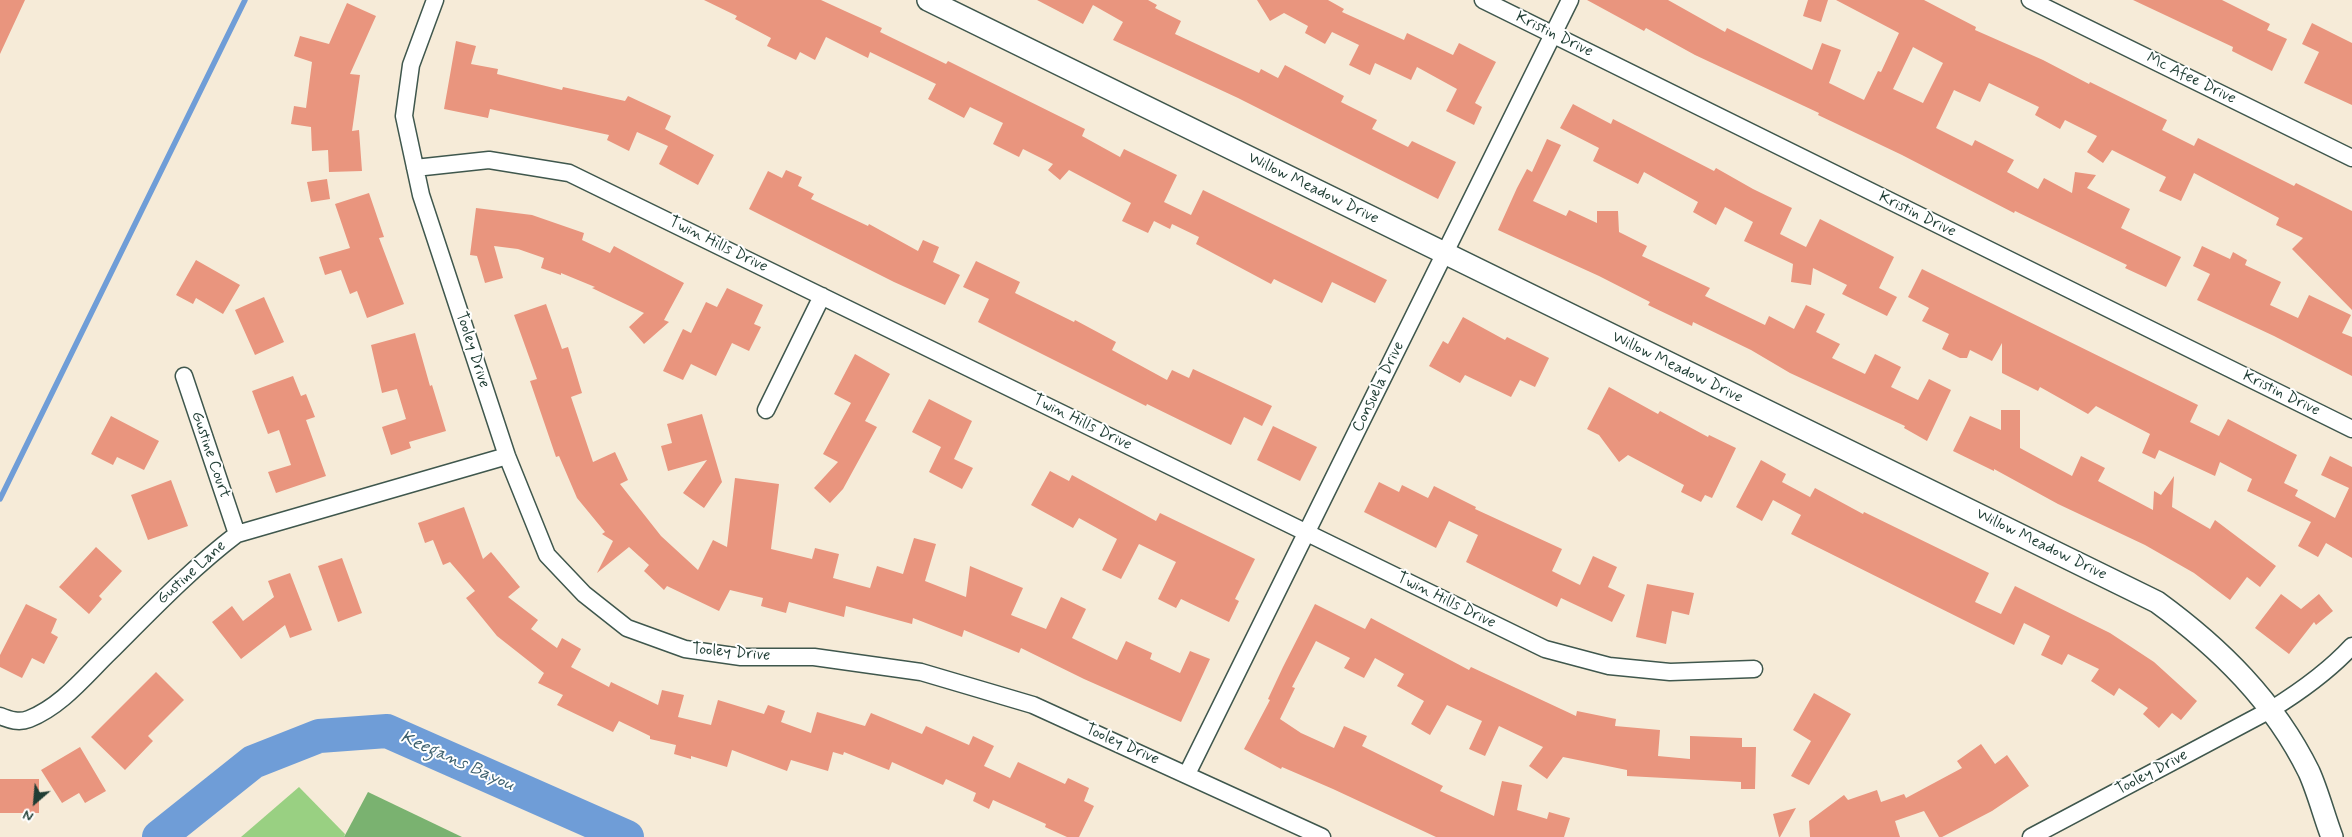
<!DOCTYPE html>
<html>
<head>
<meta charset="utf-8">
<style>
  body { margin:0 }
  #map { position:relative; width:2352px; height:837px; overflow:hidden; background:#f6ebd8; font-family:Mynerve,sans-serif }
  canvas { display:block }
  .north { position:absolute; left:10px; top:777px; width:50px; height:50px; -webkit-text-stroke:4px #fff; paint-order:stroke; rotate:207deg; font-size:14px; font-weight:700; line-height:20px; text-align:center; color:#1f3d34 }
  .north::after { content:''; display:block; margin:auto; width:18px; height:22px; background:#1f3d34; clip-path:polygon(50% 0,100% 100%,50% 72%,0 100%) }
</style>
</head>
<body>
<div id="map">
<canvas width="2352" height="837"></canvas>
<div class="north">N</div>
</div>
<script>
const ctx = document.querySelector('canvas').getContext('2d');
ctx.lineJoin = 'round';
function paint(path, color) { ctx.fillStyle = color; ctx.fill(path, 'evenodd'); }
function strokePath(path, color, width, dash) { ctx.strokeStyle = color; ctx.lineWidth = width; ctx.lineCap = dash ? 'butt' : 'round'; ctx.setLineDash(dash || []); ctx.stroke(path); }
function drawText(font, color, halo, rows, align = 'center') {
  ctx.font = font + ' Mynerve,sans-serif'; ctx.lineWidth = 4; ctx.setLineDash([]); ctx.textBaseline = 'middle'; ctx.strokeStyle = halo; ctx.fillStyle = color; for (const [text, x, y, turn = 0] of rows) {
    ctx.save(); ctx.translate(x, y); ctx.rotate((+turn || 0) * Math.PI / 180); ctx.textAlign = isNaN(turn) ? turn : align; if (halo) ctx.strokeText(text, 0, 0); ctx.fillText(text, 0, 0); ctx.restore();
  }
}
const green = new Path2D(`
  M299,787L345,834L344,837H241Z`);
const forest = new Path2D(`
  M368,792L462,837H344Z`);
const stream = new Path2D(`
  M0,499L245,0`);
const river = new Path2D(`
  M159,837L253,762L319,736L387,731L627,837`);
const building = new Path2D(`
  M0,0H25L0,54Z
  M704,0H821L882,28L880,32L946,64L948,61L1085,129L1082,136L1120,157L1124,149L1177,175L1164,202L1191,215L1203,190L1387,280L1375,303L1332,282L1322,303L1274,279L1271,284L1196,244L1199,237L1172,224L1170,229L1154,221L1148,233L1122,221L1131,203L1069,170L1060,180L1048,170L1053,164L1023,149L1019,157L993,144L1003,123L970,107L964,118L928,99L936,84L870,52L868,58L826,37L815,60L800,52L796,60L767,46L771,38L735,19L737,16Z
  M1037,0H1148L1157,5L1155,8L1181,21L1175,34L1259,73L1261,69L1278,78L1285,65L1344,96L1341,102L1377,120L1372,129L1408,147L1412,141L1456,162L1438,199L1238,98L1113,40L1123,22L1093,5L1083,24Z
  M1257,0H1328L1344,9L1342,12L1404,40L1407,33L1453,55L1459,43L1496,62L1475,103L1482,107L1474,125L1446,111L1457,89L1417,67L1411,80L1375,63L1370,75L1349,65L1359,45L1332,32L1325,44L1305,33L1308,26L1284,13L1270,21Z
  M1587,0H1668L1725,32L1727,28L1812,70L1822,43L1841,50L1829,83L1864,100L1878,71L1881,72L1899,33L1836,0H1924L1976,27L1975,30L2043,60L2089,84L2090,82L2167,120L2162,130L2194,146L2198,138L2294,186L2296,183L2352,211V310L2292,249L2303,238L2276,225L2279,218L2194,173L2181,201L2159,191L2166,177L2112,150L2103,163L2087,152L2097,136L2065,120L2060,129L2035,115L2039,107L1989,83L1980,102L1954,90L1936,128L1972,146L1975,140L2014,160L2007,172L2038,189L2044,178L2072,193L2075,172L2096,175L2087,188L2130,209L2121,228L2181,257L2166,287L2125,268L2127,265L2015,211L2014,213L1902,155L1818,115L1819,113L1695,55L1646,28L1644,31ZM1913,47L1943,63L1923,103L1893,89Z
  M1808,0H1828L1821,22L1803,16Z
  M2133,0H2222L2270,24L2267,30L2287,39L2272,71L2232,51L2233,47Z
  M347,3L376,16L350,74L360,75L352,131L359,130L362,171L329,172L328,150L312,151L311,127L291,124L294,106L306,108L312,62L294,56L300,36L329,44Z
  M2312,23L2352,43V105L2304,83L2319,52L2302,44Z
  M456,41L476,46L471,64L498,69L497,74L562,90L563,87L625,101L628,96L671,116L665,129L714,155L698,185L659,164L668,146L637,132L629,151L607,140L609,135L490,109L488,118L444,109Z
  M1573,104L1611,124L1613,119L1714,171L1716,168L1753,189L1792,208L1780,234L1806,247L1820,219L1894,257L1879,288L1897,297L1887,316L1842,294L1847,285L1813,268L1811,285L1791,282L1793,264L1744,241L1753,222L1725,207L1716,225L1693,212L1698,202L1644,172L1638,184L1593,161L1599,148L1560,128Z
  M1547,139L1561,145L1533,201L1566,216L1569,210L1597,223V211H1618L1619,232L1647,246L1642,256L1710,288L1705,296L1765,325L1769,316L1794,329L1806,305L1825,314L1816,332L1840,344L1832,358L1865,374L1875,354L1901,367L1891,387L1918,400L1929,379L1951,390L1927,441L1904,428L1905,426L1790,373L1751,350L1693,322L1692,326L1648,305L1650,302L1599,276L1498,230L1517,188L1527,169L1532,172Z
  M786,170L802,177L798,186L814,194L811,199L868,226L869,224L918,251L923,240L939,247L933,262L960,275L945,305L894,282L749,209L768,171L782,178Z
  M327,179L330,199L311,202L307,182Z
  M369,193L384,237L379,238L404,304L367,318L357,291L350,294L341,270L325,275L319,257L350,248L335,204Z
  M476,208L532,215L584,233L582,240L610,253L614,246L684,283L664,320L669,322L644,344L629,327L644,313L592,288L595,287L561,273V275L541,268L544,258L518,249L494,246L503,278L485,283L477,256L470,255Z
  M2202,246L2230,259L2233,252L2247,260L2245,265L2281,282L2270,305L2298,318L2309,295L2351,315L2342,333L2352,337V376L2274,336L2197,300L2210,274L2193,266Z
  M196,260L240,285L223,314L196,298L193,304L176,295Z
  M976,261L1020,282L1015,293L1074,322L1075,320L1116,342L1112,350L1167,380L1172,370L1189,378L1193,369L1272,406L1262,426L1244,417L1231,445L1147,404L1146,406L978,322L989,299L963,287Z
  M1922,269L2198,405L2190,422L2219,436L2228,419L2297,455L2284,483L2298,490L2295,496L2335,518L2349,488L2321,475L2330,456L2352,467V558L2326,543L2318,557L2298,546L2311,522L2247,491L2252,479L2220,462L2215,476L2159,450L2155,459L2142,453L2150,434L2096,406L2088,414L2040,387L2038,391L2002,373V343L1992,361L1970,350L1967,358H1960L1942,349L1949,334L1922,321L1929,308L1908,297Z
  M727,288L763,305L754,324L761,327L749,351L732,343L716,376L691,364L683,380L663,371L683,329L691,333L706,302L717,307Z
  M264,297L284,342L255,355L235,310Z
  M546,304L562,349L568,347L582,393L571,397L593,462L615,452L628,480L620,484L661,536L698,570L713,540L727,547L735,478L779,484L771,549L812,559L815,548L839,554L833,578L870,588L877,566L903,574L914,538L936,544L925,581L966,597L970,566L1023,588L1011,615L1046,629L1061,597L1086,609L1072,638L1117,660L1126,641L1152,653L1150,659L1180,673L1190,651L1210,659L1181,722L1084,679L1021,648L1019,653L964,630L962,637L913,618L912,624L846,606L844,617L789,602L786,613L761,606L763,598L730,590L719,611L667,586L664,590L644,571L649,565L629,547L597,573L613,541L602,534L605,532L577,498L559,456L556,457L530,381L537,379L514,315Z
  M1463,317L1505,340L1507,337L1549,358L1535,387L1520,380L1511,397L1465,375L1460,383L1429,366L1443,341L1448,344Z
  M415,333L430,386L432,385L446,431L409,442L411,448L391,455L382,427L406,419L397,389L382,393L371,345Z
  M855,354L890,374L865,421L877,427L843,489L830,503L814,488L838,462L823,454L851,403L834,394Z
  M293,376L301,396L306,394L315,417L306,420L326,476L276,493L268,472L291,465L279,430L268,434L252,391Z
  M1609,387L1658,414L1660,411L1708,437L1709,435L1736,448L1712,498L1705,495L1701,502L1681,492L1684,485L1628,455L1619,462L1599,435L1587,429Z
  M929,399L972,421L954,459L973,468L962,489L929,472L941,447L912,432Z
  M2001,410H2020V448L2072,476L2081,456L2105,468L2098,481L2153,510L2154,491L2161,495L2174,476L2172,507L2210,529L2215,520L2276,566L2260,587L2247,577L2230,600L2194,573L2145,545L2058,504L1994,469V471L1953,451L1970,416L2001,430Z
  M702,414L722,482L704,508L683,493L707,460L668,471L661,446L672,443L667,424Z
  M111,416L159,441L144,470L117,457L113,465L91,454Z
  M1273,426L1317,447L1300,481L1257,460Z
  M1761,460L1786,474L1782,482L1810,497L1815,488L1863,514L1864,512L1989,573L1975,602L2001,614L2015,586L2110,633L2154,662L2197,701L2181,720L2172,713L2159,728L2143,714L2148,708L2119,688L2114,696L2091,681L2099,669L2068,654L2062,665L2041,655L2050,636L2024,623L2014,645L1791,534L1801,515L1773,500L1762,521L1736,507Z
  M1050,471L1069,481L1072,475L1156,521L1160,513L1255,559L1235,599L1239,601L1229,622L1181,599L1176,608L1158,599L1176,562L1139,544L1121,579L1102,570L1117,539L1079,518L1073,528L1031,505Z
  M171,480L188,526L148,540L131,495Z
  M1379,482L1399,492L1402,485L1428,498L1434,486L1476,507L1475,509L1562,549L1552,571L1580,585L1593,556L1617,567L1608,587L1625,595L1612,622L1561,598L1557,607L1466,562L1478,535L1449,521L1436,548L1364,512Z
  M464,507L483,559L491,552L520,587L508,597L538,620L531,629L557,648L562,638L581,649L571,667L609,687L611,682L658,705L662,690L684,695L678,717L711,725L718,700L764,714L768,705L785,711L781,722L811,733L817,712L865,726L871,713L922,734L926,726L969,745L973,736L994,746L984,766L1010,778L1018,762L1065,784L1068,778L1089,788L1084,801L1094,806L1079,837H1067L1045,827L1046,824L993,800L989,809L973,801L976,793L946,779L943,785L892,762L889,770L844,752L843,755L833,752L828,771L791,760L787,771L732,750L727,767L691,756V759L674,754L676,745L650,739V736L619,721L613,732L557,705L563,695L538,683L544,673L497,636L466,598L475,591L450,562L443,565L433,540L425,543L418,523Z
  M96,547L122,571L99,596L102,599L89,614L59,587Z
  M342,558L362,613L338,622L318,566Z
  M290,573L312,630L290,638L285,625L241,659L212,622L232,606L243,621L274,597L268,581Z
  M1647,584L1694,593L1689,615L1672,611L1666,644L1636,637Z
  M2281,594L2301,609L2319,594L2333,611L2316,625L2314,622L2289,654L2255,628Z
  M26,604L57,619L51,633L58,637L44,664L32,658L22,678L0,667V655Z
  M1315,604L1365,629L1371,618L1469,670L1471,667L1576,716L1577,711L1616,719L1615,726L1660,730L1658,756L1690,759V736L1742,738V747H1756L1755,789H1741V782L1627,776V770L1563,757L1547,779L1529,766L1543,747L1499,726L1485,756L1469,749L1482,721L1447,705L1430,735L1411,724L1424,701L1397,686L1404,674L1375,658L1364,678L1344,668L1350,658L1316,641L1292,687L1295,688L1280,719L1301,733L1334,748L1344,726L1367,736L1362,746L1443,786L1440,791L1494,816L1502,781L1522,785L1517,810L1547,819L1549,812L1570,818L1564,837H1436L1333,789L1282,767L1281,769L1244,749L1270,700L1268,699L1283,667Z
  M156,672L184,700L148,736L153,741L125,770L91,737Z
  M1814,693L1851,714L1809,785L1791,776L1811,741L1793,730Z
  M1981,744L1995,764L2007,755L2029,786L1992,811L1942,837H1939L1924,811L1895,821L1900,837H1810L1809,821L1844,795L1848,800L1877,790L1881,802L1904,794L1906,798L1962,768L1957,761Z
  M80,747L106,791L85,803L79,793L62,803L41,770Z
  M0,779H39V813H0Z
  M1796,808L1780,837H1779L1773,814Z`);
const minor = new Path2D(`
  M435,0L411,65L404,116L421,195L507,456L547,555L584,594L627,628L685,649L741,657H814L921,672L1033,705L1322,837
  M1483,0L2352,429
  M2030,0L2352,158
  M415,168L489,160L569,173L1545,649L1609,666L1670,672L1754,669
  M184,376L237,534
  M766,410L822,296
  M0,716C10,720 19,723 29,719C62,706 86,675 111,651C152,610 191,569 237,534L507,456
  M1187,774L1570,0
  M2031,837L2272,709C2301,691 2328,672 2352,646`);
const tertiary = new Path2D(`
  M928,0L2157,602C2220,648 2274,701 2309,772C2318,792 2324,816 2332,837`);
const streetNames = [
  ["Kristin Drive",1554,35,26],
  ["Mc Afee Drive",2191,79,26],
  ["Willow Meadow Drive",1313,189,26],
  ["Kristin Drive",1917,215,26],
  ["Twin Hills Drive",718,245,26],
  ["Tooley Drive",472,350,72],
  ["Willow Meadow Drive",1677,368,26],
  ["Consuela Drive",1379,387,-64],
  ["Kristin Drive",2281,394,26],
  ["Twin Hills Drive",1082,423,26],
  ["Gustine Court",210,455,71],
  ["Willow Meadow Drive",2041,545,26],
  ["Gustine Lane",192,573,-42],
  ["Twin Hills Drive",1446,601,26],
  ["Tooley Drive",731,653,5],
  ["Tooley Drive",1122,745,24],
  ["Tooley Drive",2152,773,-28]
];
const waterNames = [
  ["Keegans Bayou",457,762,24]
];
paint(green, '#99d082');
paint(forest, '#7ab270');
strokePath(stream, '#6f9dd7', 5.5);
strokePath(river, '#6f9dd7', 34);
paint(building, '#e9957e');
strokePath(minor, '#3f574d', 19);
strokePath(tertiary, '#3f574d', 24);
strokePath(minor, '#fff', 16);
strokePath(tertiary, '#fff', 21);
drawText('16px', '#1f3d34', '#fff', streetNames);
drawText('italic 18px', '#3b5f6d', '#fff', waterNames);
</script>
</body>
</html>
